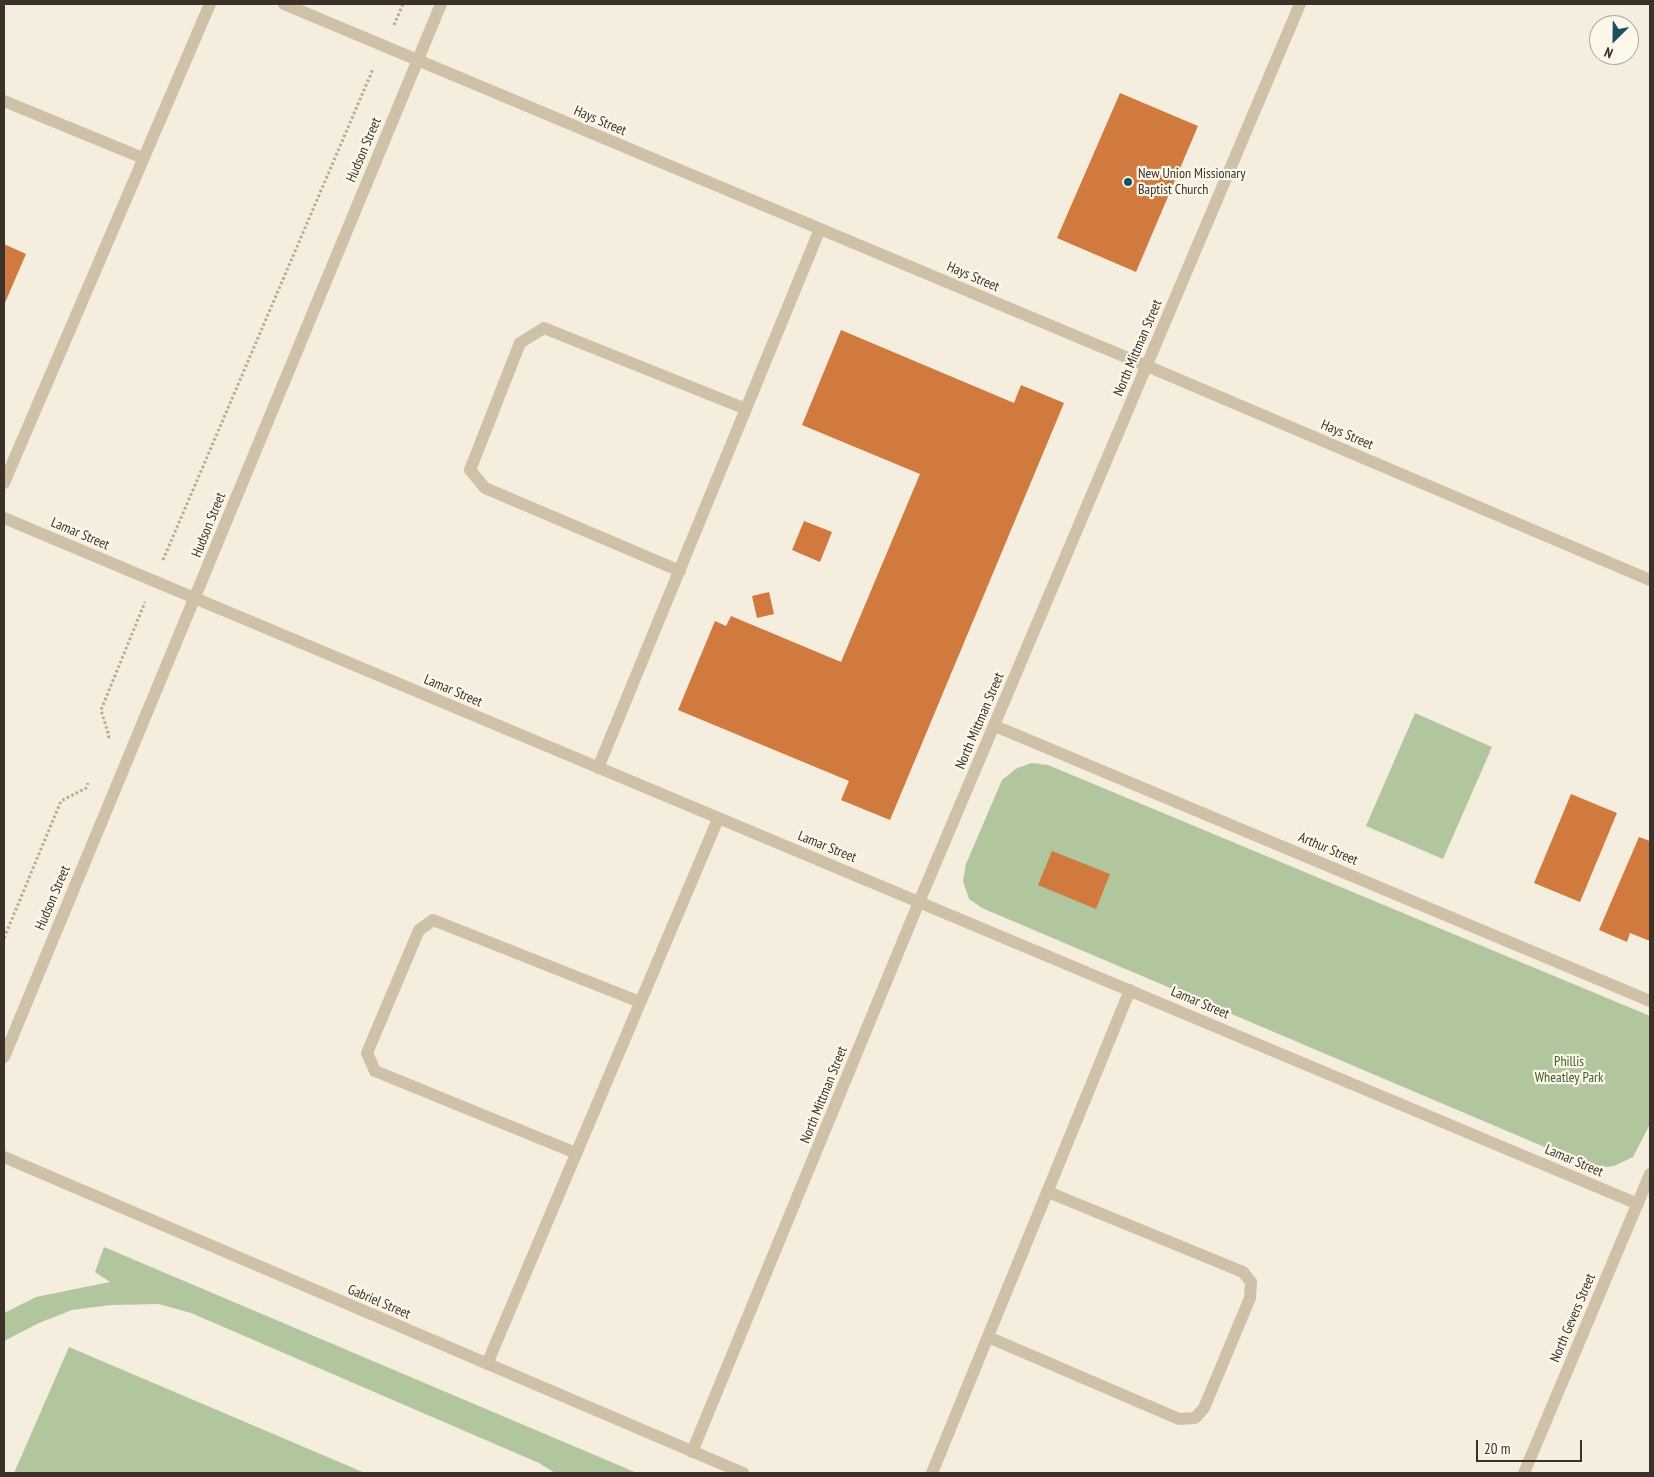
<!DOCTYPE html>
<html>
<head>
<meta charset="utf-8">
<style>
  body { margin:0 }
  #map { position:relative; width:1654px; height:1477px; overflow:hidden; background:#f5eede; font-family:"PT Sans Narrow",sans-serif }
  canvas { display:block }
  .frame { position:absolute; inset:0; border:5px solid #3b3129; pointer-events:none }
  .north { position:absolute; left:1589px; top:15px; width:50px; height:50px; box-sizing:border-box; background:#fcf7eb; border:1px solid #afa89d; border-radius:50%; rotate:203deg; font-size:14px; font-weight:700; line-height:20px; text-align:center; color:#3b3129 }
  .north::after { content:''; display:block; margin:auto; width:18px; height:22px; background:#1a5161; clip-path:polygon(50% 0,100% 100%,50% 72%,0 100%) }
  .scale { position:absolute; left:1476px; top:1440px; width:106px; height:22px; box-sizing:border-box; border:2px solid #3b3129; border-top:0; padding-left:6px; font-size:15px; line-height:18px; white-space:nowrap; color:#3b3129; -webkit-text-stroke:4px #fcf7eb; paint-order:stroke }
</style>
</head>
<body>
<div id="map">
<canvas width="1654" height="1477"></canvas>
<div class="frame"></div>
<div class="north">N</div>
<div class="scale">20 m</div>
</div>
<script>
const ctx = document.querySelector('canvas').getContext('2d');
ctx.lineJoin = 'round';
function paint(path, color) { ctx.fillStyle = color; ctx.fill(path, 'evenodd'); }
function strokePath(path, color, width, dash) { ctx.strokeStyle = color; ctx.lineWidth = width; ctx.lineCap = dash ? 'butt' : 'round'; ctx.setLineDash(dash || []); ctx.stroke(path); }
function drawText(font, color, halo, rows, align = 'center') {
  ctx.font = font + ' "PT Sans Narrow",sans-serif'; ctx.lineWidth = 4.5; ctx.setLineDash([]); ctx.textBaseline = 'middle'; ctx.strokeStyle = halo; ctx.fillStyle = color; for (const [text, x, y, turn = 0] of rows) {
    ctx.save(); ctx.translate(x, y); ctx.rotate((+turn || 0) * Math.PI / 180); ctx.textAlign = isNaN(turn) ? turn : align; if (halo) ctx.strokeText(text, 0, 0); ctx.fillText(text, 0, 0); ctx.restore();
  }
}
const green = new Path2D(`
  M1415,713L1492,747L1443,859L1366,826Z
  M1032,763L1048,765L1650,1016V1124L1633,1157L1614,1166L1594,1168L982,908L969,899L963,881L966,864L1002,780L1017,768Z
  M104,1247L637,1473H555L539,1463L191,1313L159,1304L111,1305L72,1310L39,1323L4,1341V1313L36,1297L110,1282L95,1272Z
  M69,1347L365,1473H14Z`);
const building = new Path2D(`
  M1120,93L1198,126L1136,272L1057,238Z
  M4,244L26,254L4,305Z
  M841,330L1014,403L1021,385L1064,403L890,820L841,800L849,781L678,710L715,621L726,626L731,616L841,662L920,474L802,425Z
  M804,521L832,532L820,562L792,550Z
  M769,592L774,614L757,618L752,596Z
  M1571,794L1617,813L1580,902L1534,883Z
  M1639,837L1650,841V941L1630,933L1627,942L1599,930Z
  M1052,851L1110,874L1096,909L1038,885Z`);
const path = new Path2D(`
  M394,25L403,4
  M163,560L373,69
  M108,738L109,736L101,710L145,602
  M4,938L61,801L86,788L88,783`);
const service = new Path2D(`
  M4,101L143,158
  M4,483L210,4
  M680,571L485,488L470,470L520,343L544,328L746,409
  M598,768L820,229
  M576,1153L375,1071L367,1053L419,930L433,920L640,1002
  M988,1337L1179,1419L1195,1418L1204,1408L1250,1298L1251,1282L1243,1272L1048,1192
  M487,1364L718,819
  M932,1473L1130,990`);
const minor = new Path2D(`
  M4,518L1638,1204
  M995,726L1650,1001
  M4,1057L441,4
  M4,1157L743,1473
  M692,1452L919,902L1300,4
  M1524,1473L1650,1174`);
const tertiary = new Path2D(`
  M284,4L1147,366L1650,580`);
const markers = [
  [1128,182,5,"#1a5161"]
];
const streetNames = [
  ["Hays Street",600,121,23],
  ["Hudson Street",364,150,-67],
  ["Hays Street",973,277,23],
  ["North Mittman Street",1138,348,-67],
  ["Hays Street",1347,435,23],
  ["Hudson Street",209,525,-68],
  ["Lamar Street",80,534,23],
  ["Lamar Street",453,691,23],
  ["North Mittman Street",980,721,-67],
  ["Lamar Street",827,847,22],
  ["Arthur Street",1328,849,23],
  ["Hudson Street",53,898,-67],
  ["Lamar Street",1200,1003,23],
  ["North Mittman Street",824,1095,-68],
  ["Lamar Street",1574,1161,23],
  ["Gabriel Street",379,1302,23],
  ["North Gevers Street",1573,1318,-67]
];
const poiNames = [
  ["New Union Missionary",1138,174],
  ["Baptist Church",1138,190]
];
const parkNames = [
  ["Phillis",1569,1062],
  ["Wheatley Park",1569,1078]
];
paint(green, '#b1c69c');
paint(building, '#d17a3f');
strokePath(path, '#bbaa92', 3, [2.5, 2.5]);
strokePath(service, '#cfc0a8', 12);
strokePath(minor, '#cfc0a8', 12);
strokePath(tertiary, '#cfc0a8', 12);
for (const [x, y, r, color] of markers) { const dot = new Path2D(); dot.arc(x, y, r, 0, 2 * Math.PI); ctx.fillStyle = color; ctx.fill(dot); strokePath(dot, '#fcf7eb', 2); }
drawText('14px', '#3b3129', '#fcf7eb', streetNames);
drawText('14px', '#3b3129', '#fcf7eb', poiNames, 'left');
drawText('14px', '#415c2a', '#fcf7eb', parkNames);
</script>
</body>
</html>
